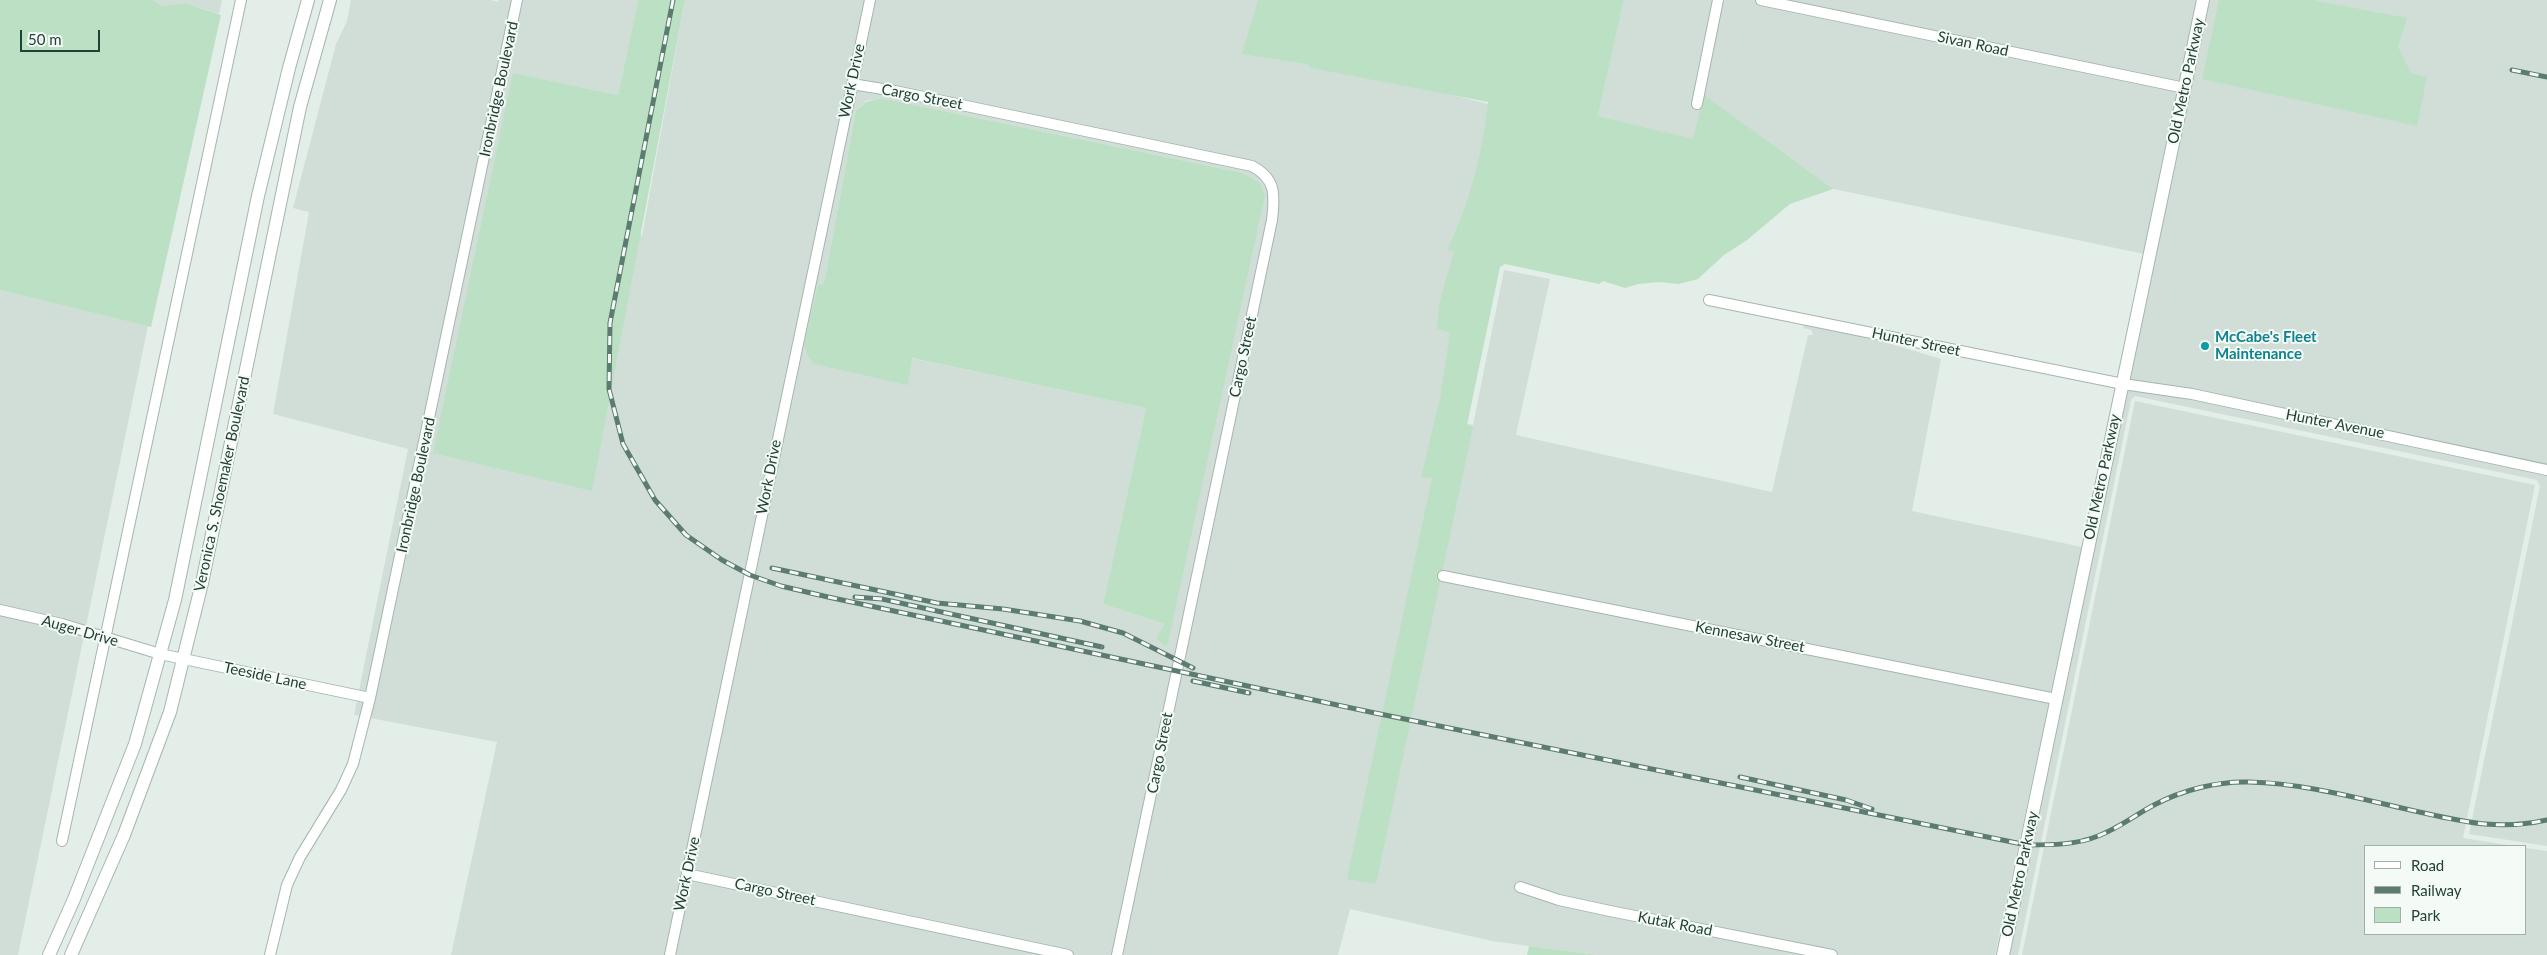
<!DOCTYPE html>
<html>
<head>
<meta charset="utf-8">
<style>
  body { margin:0 }
  #map { position:relative; width:2547px; height:955px; overflow:hidden; background:#e3eee8; font-family:Lato,sans-serif }
  canvas { display:block }
  .legend { position:absolute; left:2364px; top:845px; width:162px; height:90px; box-sizing:border-box; background:#f4faf6; border:1px solid #a0b0a9; margin:0; padding:6px 9px; list-style:none; font-size:15px; color:#214036 }
  .legend li { display:flex; align-items:center; gap:10px; height:25px }
  .legend b { width:25px; border:1px solid #a0b0a9 }
  .scale { position:absolute; left:20px; top:30px; width:80px; height:22px; box-sizing:border-box; border:2px solid #214036; border-top:0; padding-left:6px; font-size:15px; line-height:18px; white-space:nowrap; color:#214036; -webkit-text-stroke:4px #f4faf6; paint-order:stroke }
</style>
</head>
<body>
<div id="map">
<canvas width="2547" height="955"></canvas>
<ul class="legend">
<li><b style="height:6px;background:#fff"></b>Road</li>
<li><b style="height:6px;background:#5c7b71"></b>Railway</li>
<li><b style="height:14px;background:#bbe0c3"></b>Park</li>
</ul>
<div class="scale">50 m</div>
</div>
<script>
const ctx = document.querySelector('canvas').getContext('2d');
ctx.lineJoin = 'round';
function paint(path, color) { ctx.fillStyle = color; ctx.fill(path, 'evenodd'); }
function strokePath(path, color, width, dash) { ctx.strokeStyle = color; ctx.lineWidth = width; ctx.lineCap = dash ? 'butt' : 'round'; ctx.setLineDash(dash || []); ctx.stroke(path); }
function drawText(font, color, halo, rows, align = 'center') {
  ctx.font = font + ' Lato,sans-serif'; ctx.lineWidth = 4; ctx.setLineDash([]); ctx.textBaseline = 'middle'; ctx.strokeStyle = halo; ctx.fillStyle = color; for (const [text, x, y, turn = 0] of rows) {
    ctx.save(); ctx.translate(x, y); ctx.rotate((+turn || 0) * Math.PI / 180); ctx.textAlign = isNaN(turn) ? turn : align; if (halo) ctx.strokeText(text, 0, 0); ctx.fillText(text, 0, 0); ctx.restore();
  }
}
const built = new Path2D(`
  M153,0H222L219,14L185,3L162,6Z
  M351,0H491L498,2V0H638L618,95L512,73L642,236L685,0H1258L1456,96L1497,106L1437,417L1473,425L1504,270L1550,279L1516,435L1772,492L1808,335H1813L1811,330L1803,328L1805,318L1941,359L1912,511L2082,547L1995,955H1597L1492,941L1350,909L1338,955H451L497,742L354,715L408,449L273,414L309,212L293,208L336,44L347,21ZM881,98L1243,173L1259,182L1168,626L1160,641L1156,639L1164,624L1103,604L1146,408L911,358L818,285L824,283L856,110L866,101Z
  M1624,0H2547V846L2469,834L2540,486L2537,480L2135,396L2131,400L2018,955H2008L2033,846L2083,593L2144,254L1829,188L1805,170L1598,116Z
  M0,290L148,326L18,955H0Z
  M2135,401L2535,485L2463,838L2514,846H2366V934H2526V848L2547,851V955H2022Z`);
const green = new Path2D(`
  M0,0H153L162,6L185,3L221,15L151,327L0,290Z
  M638,0H685L592,491L433,453L513,73L618,95Z
  M1258,0H1624L1598,116L1693,139L1704,95L1833,189L1790,204L1747,240L1724,255L1698,279L1679,284L1659,282L1638,284L1625,288L1603,281L1599,284L1505,264L1500,267L1467,425L1473,427L1376,884L1347,879L1432,478L1421,477L1440,399L1450,332L1437,329L1439,304L1454,252L1447,250C1469,206 1483,151 1488,102L1311,68L1307,64L1242,54Z
  M2219,0H2312L2407,18L2398,47L2411,73L2427,77L2417,126L2202,79Z
  M881,98L1243,173L1259,182L1265,195L1167,647L1156,639L1164,624L1103,604L1146,408L912,358L908,385L814,364L808,356L804,345L818,285L824,283L856,110L866,102Z
  M1529,946L1597,955H1527Z`);
const minor = new Path2D(`
  M1761,0L2185,88
  M852,84L895,91L1252,166C1276,179 1275,194 1272,220L1117,955
  M1697,104L1718,0
  M1709,300L2123,384L2192,394L2547,470
  M1443,576L2056,699
  M0,610L62,624L160,654L370,698
  M62,841L241,0
  M687,874L1068,955
  M1520,887L1559,900L1610,911L1832,955
  M270,955L287,885L300,857L341,790L353,764L370,698L517,0
  M670,955L870,0`);
const tertiary = new Path2D(`
  M49,955L74,899L135,744L175,600L258,196L289,68L308,0
  M71,955L124,835L170,712L202,583L300,107L330,0
  M2003,955L2203,0`);
const rail = new Path2D(`
  M673,0L610,323L609,389L623,444L655,500L686,535L722,560L750,575L781,586L828,597L1375,713L2027,845C2051,845 2076,845 2098,836C2119,828 2135,815 2154,805C2182,790 2218,781 2249,782C2306,783 2368,801 2424,813C2468,823 2502,830 2547,820
  M2512,70L2547,77
  M772,568L937,603L1003,609L1080,621L1123,633L1193,668
  M855,597L882,599L1102,647
  M1193,681L1249,693
  M1740,777L1846,800L1872,809`);
const markers = [
  [2205,346,5,"#0f9aa8"]
];
const streetNames = [
  ["Sivan Road",1973,44,12],
  ["Work Drive",852,81,-78],
  ["Old Metro Parkway",2186,81,-78],
  ["Ironbridge Boulevard",499,89,-78],
  ["Cargo Street",922,97,11],
  ["Hunter Street",1916,342,12],
  ["Cargo Street",1243,357,-78],
  ["Hunter Avenue",2335,424,11],
  ["Work Drive",769,477,-79],
  ["Old Metro Parkway",2102,477,-78],
  ["Veronica S. Shoemaker Boulevard",222,484,-78],
  ["Ironbridge Boulevard",416,485,-78],
  ["Auger Drive",80,631,16],
  ["Kennesaw Street",1750,637,11],
  ["Teeside Lane",265,676,12],
  ["Cargo Street",1160,753,-79],
  ["Work Drive",687,874,-78],
  ["Old Metro Parkway",2020,874,-78],
  ["Cargo Street",775,892,12],
  ["Kutak Road",1675,924,11]
];
const cultureNames = [
  ["McCabe's Fleet",2215,337],
  ["Maintenance",2215,354]
];
paint(built, '#d1ded7');
paint(green, '#bbe0c3');
strokePath(minor, '#a5b6af', 12);
strokePath(tertiary, '#a5b6af', 14);
strokePath(minor, '#fff', 10);
strokePath(tertiary, '#fff', 12);
strokePath(rail, '#5c7b71', 5);
strokePath(rail, '#f4faf6', 3, [9]);
for (const [x, y, r, color] of markers) { const dot = new Path2D(); dot.arc(x, y, r, 0, 2 * Math.PI); ctx.fillStyle = color; ctx.fill(dot); strokePath(dot, '#f4faf6', 2); }
drawText('15px', '#214036', '#f4faf6', streetNames);
drawText('bold 15px', '#0d838f', '#f4faf6', cultureNames, 'left');
</script>
</body>
</html>
